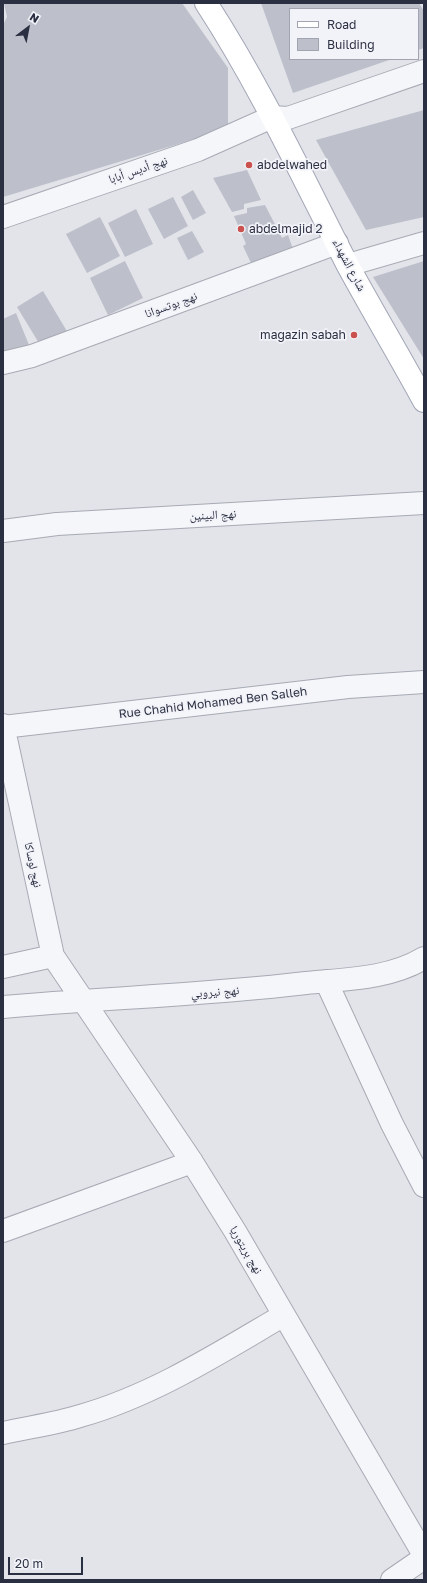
<!DOCTYPE html>
<html>
<head>
<meta charset="utf-8">
<style>
  body { margin:0 }
  #map { position:relative; width:427px; height:1583px; overflow:hidden; background:#e2e4ea; font-family:"Golos Text",sans-serif }
  canvas { display:block }
  .frame { position:absolute; inset:0; border:4px solid #2b2f42; pointer-events:none }
  .legend { position:absolute; left:289px; top:8px; width:130px; height:52px; box-sizing:border-box; background:#f2f3f8; border:1px solid #a2a5af; margin:0; padding:5px 7px; list-style:none; font-size:12px; color:#2b2f42 }
  .legend li { display:flex; align-items:center; gap:8px; height:20px }
  .legend b { width:20px; border:1px solid #a2a5af }
  .north { position:absolute; left:8px; top:8px; width:40px; height:40px; -webkit-text-stroke:3px #f2f3f8; paint-order:stroke; rotate:32deg; font-size:11px; font-weight:700; line-height:16px; text-align:center; color:#2b2f42 }
  .north::after { content:''; display:block; margin:auto; width:14px; height:18px; background:#2b2f42; clip-path:polygon(50% 0,100% 100%,50% 72%,0 100%) }
  .scale { position:absolute; left:8px; top:1557px; width:75px; height:18px; box-sizing:border-box; border:2px solid #2b2f42; border-top:0; padding-left:5px; font-size:12px; line-height:14px; white-space:nowrap; color:#2b2f42; -webkit-text-stroke:3px #f2f3f8; paint-order:stroke }
</style>
</head>
<body>
<div id="map">
<canvas width="427" height="1583"></canvas>
<div class="frame"></div>
<ul class="legend">
<li><b style="height:5px;background:#fff"></b>Road</li>
<li><b style="height:11px;background:#bdbfca"></b>Building</li>
</ul>
<div class="north">N</div>
<div class="scale">20 m</div>
</div>
<script>
const ctx = document.querySelector('canvas').getContext('2d');
ctx.lineJoin = 'round';
function paint(path, color) { ctx.fillStyle = color; ctx.fill(path, 'evenodd'); }
function strokePath(path, color, width, dash) { ctx.strokeStyle = color; ctx.lineWidth = width; ctx.lineCap = dash ? 'butt' : 'round'; ctx.setLineDash(dash || []); ctx.stroke(path); }
function drawText(font, color, halo, rows, align = 'center') {
  ctx.font = font + ' "Golos Text","Noto Naskh Arabic",sans-serif'; ctx.lineWidth = 3.5; ctx.setLineDash([]); ctx.textBaseline = 'middle'; ctx.strokeStyle = halo; ctx.fillStyle = color; for (const [text, x, y, turn = 0] of rows) {
    ctx.save(); ctx.translate(x, y); ctx.rotate((+turn || 0) * Math.PI / 180); ctx.textAlign = isNaN(turn) ? turn : align; if (halo) ctx.strokeText(text, 0, 0); ctx.fillText(text, 0, 0); ctx.restore();
  }
}
const building = new Path2D(`
  M4,3H182L228,68V129L3,197V25L7,17Z
  M261,3H419L424,11V48L418,50V9H290V59H392L293,93Z
  M424,110V217L366,230L316,140Z
  M247,170L261,200L244,204V209L232,212L213,178Z
  M193,190L206,213L193,220L181,197Z
  M173,197L188,226L164,239L148,209Z
  M265,205L282,238L288,235L293,249L251,263L243,246L246,244L234,216L247,213V208Z
  M136,209L153,244L125,257L108,223Z
  M100,217L120,256L87,273L66,234Z
  M192,231L204,252L188,260L177,238Z
  M125,261L143,298L108,315L90,278Z
  M424,261V359L373,277Z
  M43,291L68,333L42,348L17,307Z
  M16,313L29,345L3,356V319Z`);
const minor = new Path2D(`
  M3,217L198,150L272,117L288,118L424,71
  M348,265L424,243
  M3,363L32,356L337,243
  M3,531L57,524L424,503
  M3,725L53,956L192,1162L235,1231L424,1555
  M3,727L348,687L424,682
  M3,967L53,956
  M326,981L392,1124L424,1186
  M3,1007C104,998 205,995 306,983C346,979 389,979 424,958
  M3,1231L192,1162
  M3,1433C29,1427 55,1424 80,1416C154,1395 219,1353 284,1315
  M392,1580L424,1558`);
const major = new Path2D(`
  M206,3C260,86 302,176 347,264C372,310 399,355 424,401`);
const markers = [
  [249,165,4,"#ca514d"],
  [241,229,4,"#ca514d"],
  [354,335,4,"#ca514d"]
];
const poiNames = [
  ["abdelwahed",257,165],
  ["abdelmajid 2",249,229],
  ["magazin sabah",346,335,"right"]
];
const streetNames = [
  ["نهج أديس أبابا",138,170,-19],
  ["شارع الشهداء",349,265,62],
  ["نهج بوتسوانا",171,305,-20],
  ["نهج البينين",213,515,-3],
  ["Rue Chahid Mohamed Ben Salleh",213,703,-7],
  ["نهج لوساكا",33,865,78],
  ["نهج نيروبي",215,992,-4],
  ["نهج بريتوريا",246,1250,60]
];
paint(building, '#bdbfca');
strokePath(minor, '#a7aab4', 24);
strokePath(major, '#a2a6b6', 24);
strokePath(minor, '#f5f6f9', 22);
strokePath(major, '#fff', 22);
for (const [x, y, r, color] of markers) { const dot = new Path2D(); dot.arc(x, y, r, 0, 2 * Math.PI); ctx.fillStyle = color; ctx.fill(dot); strokePath(dot, '#f2f3f8', 1.5); }
drawText('12px', '#2b2f42', '#f2f3f8', poiNames, 'left');
drawText('12px', '#2b2f42', '#f2f3f8', streetNames);
</script>
</body>
</html>
